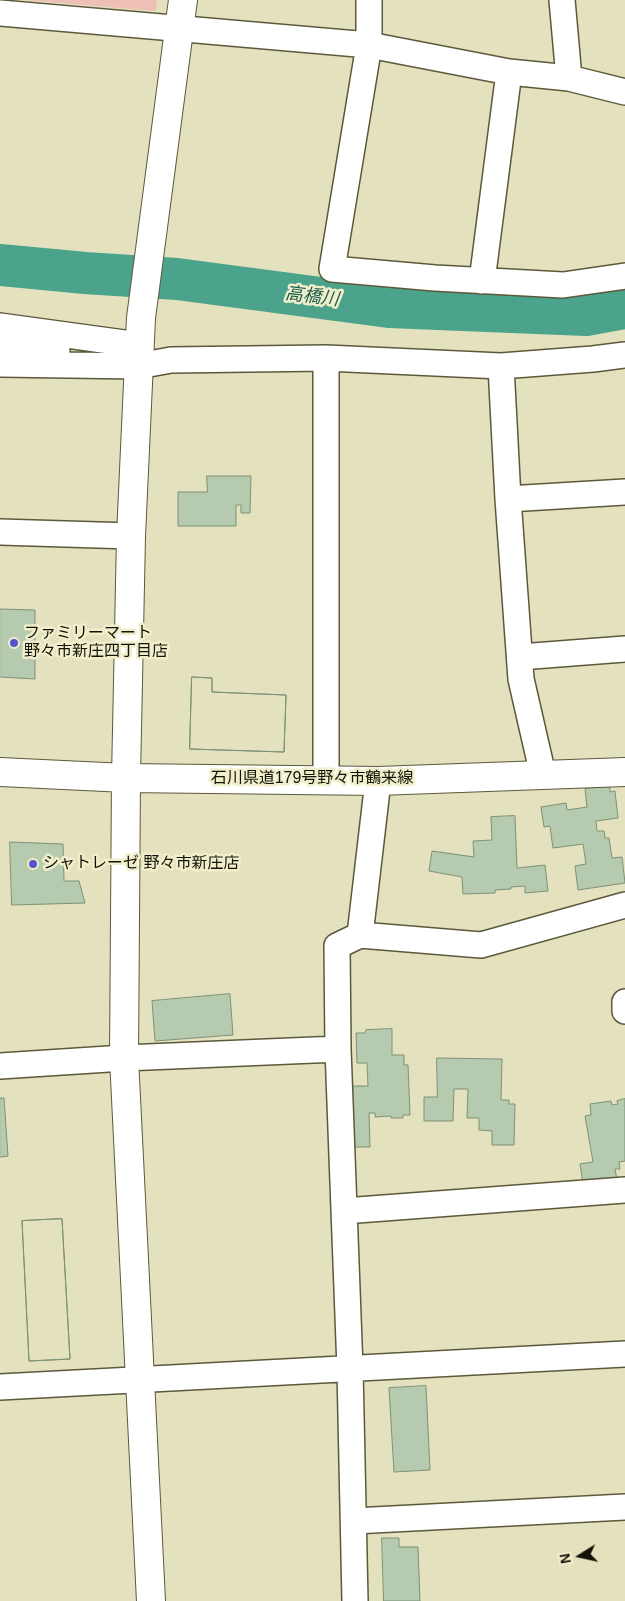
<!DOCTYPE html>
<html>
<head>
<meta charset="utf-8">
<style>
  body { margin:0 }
  #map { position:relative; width:625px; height:1601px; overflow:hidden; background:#e4e1be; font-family:Helvetica,sans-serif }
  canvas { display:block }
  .north { position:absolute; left:555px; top:1531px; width:50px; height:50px; -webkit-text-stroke:4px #f1eecb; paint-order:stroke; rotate:260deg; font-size:14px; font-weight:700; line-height:20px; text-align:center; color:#141307 }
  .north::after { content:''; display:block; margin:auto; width:18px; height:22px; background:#141307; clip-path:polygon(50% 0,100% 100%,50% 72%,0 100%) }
</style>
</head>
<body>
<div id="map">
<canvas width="625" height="1601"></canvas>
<div class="north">N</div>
</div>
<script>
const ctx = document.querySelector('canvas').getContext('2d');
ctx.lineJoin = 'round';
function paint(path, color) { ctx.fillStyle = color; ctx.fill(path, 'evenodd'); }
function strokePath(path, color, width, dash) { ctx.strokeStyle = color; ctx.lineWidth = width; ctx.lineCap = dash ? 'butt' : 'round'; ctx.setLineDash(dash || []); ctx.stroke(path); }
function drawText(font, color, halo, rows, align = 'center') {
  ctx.font = font + ' Helvetica,"Noto Sans JP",sans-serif'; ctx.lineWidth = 5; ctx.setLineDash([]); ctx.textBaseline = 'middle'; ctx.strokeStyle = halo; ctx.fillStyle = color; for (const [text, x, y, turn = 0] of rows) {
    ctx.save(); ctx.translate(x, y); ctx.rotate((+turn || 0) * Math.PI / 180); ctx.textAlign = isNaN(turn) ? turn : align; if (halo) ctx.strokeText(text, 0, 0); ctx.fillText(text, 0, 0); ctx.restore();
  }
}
const green = new Path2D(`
  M24,0H157L156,11Z`);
const river = new Path2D(`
  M0,265L85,273L177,279L389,307L586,315L625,308`);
const building = new Path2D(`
  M207,476H251L250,513H241V505H236V526H178V492H207Z
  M0,609L35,610V679L0,677Z
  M192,677L212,678V692L286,695L284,752L190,749Z
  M192,677L212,678V692L286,695L284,752L190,749Z
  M610,786V792L615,791L618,818L596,821L597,831H604L605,838H609L612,858L622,857L625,883L578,890L575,866L586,864L583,844L553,848L550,826L544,827L541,807L566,803L567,810L587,807L585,789Z
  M515,816L517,868L545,865L548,891L525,893V886L511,887V889L495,890V893L463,894L462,877L429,871L432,851L474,857L473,841L492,840L491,817Z
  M10,842L63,844L64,881H79L85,903L12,905Z
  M230,994L233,1035L155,1041L152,1001Z
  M392,1029V1055H404V1065H408L410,1115H403V1118H391V1116L375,1117V1113H369L370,1147H352L350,1086H368L367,1063H357L356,1033H365L366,1030Z
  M437,1058L502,1059L501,1100H509V1104H515L514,1145H492V1131L479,1130V1118H467L468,1089H454L453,1121H424V1097H437Z
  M0,1098H4L8,1156L0,1157Z
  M625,1099V1161L619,1162L620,1169H615L617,1180L583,1183L580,1164L593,1162L585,1116L591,1115L590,1104L611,1101L612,1105L618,1104L617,1101Z
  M62,1219L70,1359L29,1361L22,1221Z
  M62,1219L70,1359L29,1361L22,1221Z
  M426,1386L430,1470L394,1472L389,1388Z
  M382,1538H399V1547H418L420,1601H384Z`);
const street = new Path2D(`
  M369,0V45L332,269L435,278L563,285L625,276
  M562,0L569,78
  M0,13L369,45L509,72L569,78L625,92
  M482,281L509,72
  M0,326L139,345
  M0,344L57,351
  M0,364L138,366L171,360L326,358
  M508,499L501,366L593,359L625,355
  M0,532L131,536
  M520,657L625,649
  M543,775L521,679L508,499L625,492
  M326,780V358L501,366
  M360,935L481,945L625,905
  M625,1002V1011
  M0,1066L124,1058L338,1049
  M344,1211L625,1190
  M0,1387L625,1354
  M354,1521L625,1507
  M355,1601L350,1369L338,1049L337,946L360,935L378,781`);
const secondary = new Path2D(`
  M0,772L126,778L378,781L625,772
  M151,1601L124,1058L126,778L131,536L141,318L183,0`);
const markers = [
  [14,643,5,"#5453ca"],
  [33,864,5,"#5453ca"]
];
const poiNames = [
  ["ファミリーマート",24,634],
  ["野々市新庄四丁目店",24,652],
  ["シャトレーゼ 野々市新庄店",43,864]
];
const streetNames = [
  ["石川県道179号野々市鶴来線",312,779]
];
const waterNames = [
  ["高橋川",312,297,7]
];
paint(green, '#edbfb5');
strokePath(river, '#4ca38c', 42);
paint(building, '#b5caae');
strokePath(building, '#7c9176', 1);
strokePath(street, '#5c593b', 28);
strokePath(secondary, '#5c593b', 30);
strokePath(street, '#fff', 25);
strokePath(secondary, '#fff', 28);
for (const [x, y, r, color] of markers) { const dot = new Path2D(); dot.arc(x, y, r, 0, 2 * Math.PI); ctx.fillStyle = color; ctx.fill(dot); strokePath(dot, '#f1eecb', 2); }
drawText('16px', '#141307', '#f1eecb', poiNames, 'left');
drawText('16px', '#141307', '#f1eecb', streetNames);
drawText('italic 18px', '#165c4b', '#f1eecb', waterNames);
</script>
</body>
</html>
